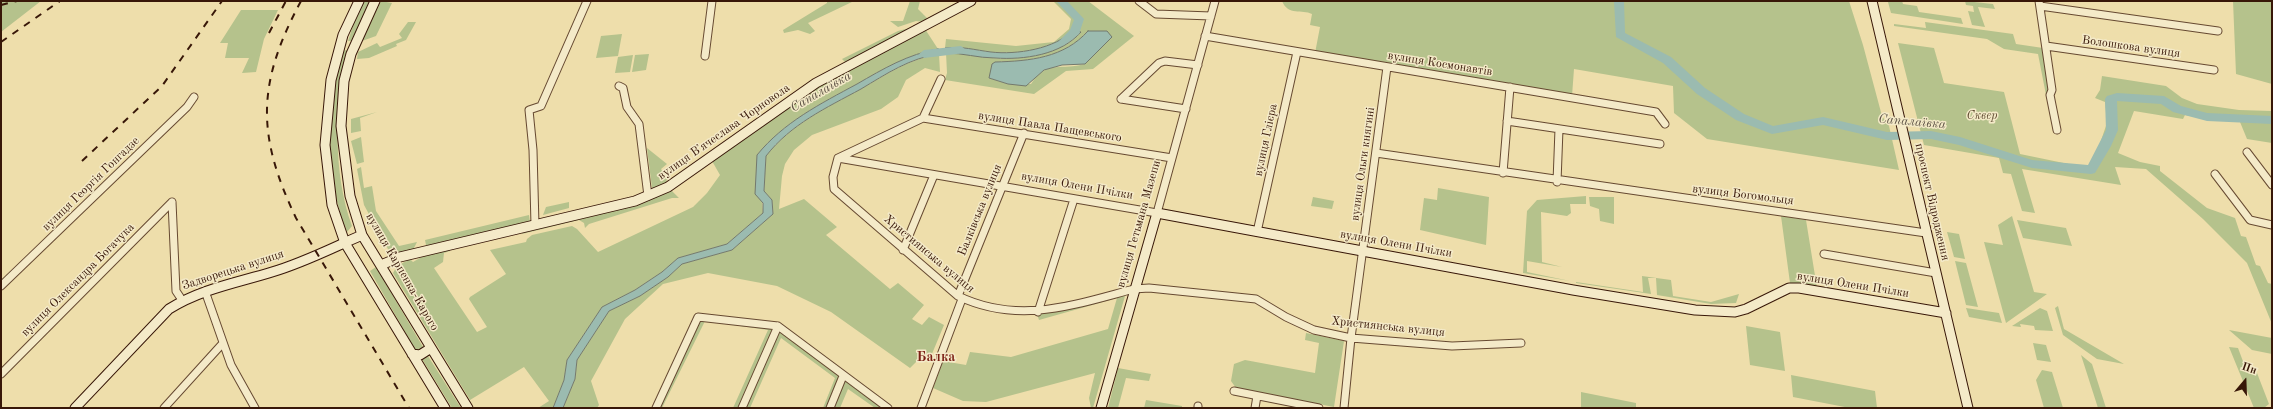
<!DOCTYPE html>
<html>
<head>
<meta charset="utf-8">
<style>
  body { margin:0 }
  #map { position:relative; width:2273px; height:409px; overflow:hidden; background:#eedeab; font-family:"Old Standard TT",serif }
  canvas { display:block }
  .frame { position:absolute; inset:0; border:2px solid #381708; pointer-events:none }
  .north { position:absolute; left:2225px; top:361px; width:40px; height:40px; -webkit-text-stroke:3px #f4eac8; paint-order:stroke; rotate:19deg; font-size:11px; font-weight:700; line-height:16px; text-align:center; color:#381708 }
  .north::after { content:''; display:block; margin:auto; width:14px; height:18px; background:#381708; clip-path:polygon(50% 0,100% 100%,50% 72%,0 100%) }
</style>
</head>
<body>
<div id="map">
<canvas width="2273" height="409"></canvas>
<div class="frame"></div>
<div class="north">Пн</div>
</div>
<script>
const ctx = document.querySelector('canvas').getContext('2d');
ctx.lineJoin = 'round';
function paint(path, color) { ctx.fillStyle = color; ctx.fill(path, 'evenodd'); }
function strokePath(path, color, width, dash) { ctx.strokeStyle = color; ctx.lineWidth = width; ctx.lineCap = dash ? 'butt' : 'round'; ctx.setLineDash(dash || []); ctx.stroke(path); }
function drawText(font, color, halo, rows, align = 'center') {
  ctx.font = font + ' "Old Standard TT",serif'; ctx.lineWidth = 3; ctx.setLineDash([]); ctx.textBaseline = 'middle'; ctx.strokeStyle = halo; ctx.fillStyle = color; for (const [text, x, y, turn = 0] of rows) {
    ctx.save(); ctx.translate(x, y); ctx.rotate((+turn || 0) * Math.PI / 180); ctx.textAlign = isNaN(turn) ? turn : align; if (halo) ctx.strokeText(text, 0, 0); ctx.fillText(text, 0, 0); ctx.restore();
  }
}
const green = new Path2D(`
  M1,1H41L1,32Z
  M363,1H371L351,41H348C353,27 356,14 363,1Z
  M381,1L392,3L376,36L362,41Z
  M827,1H854L808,23L815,31L810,34L798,30L784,33L783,30L827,3Z
  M910,1H920L918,9L929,20L925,22L916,21L898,27L890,21H903Z
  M1053,1H1088L1134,36L1093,69L1066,71L1034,94L945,80L947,73L946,53C960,53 972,55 986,57C1012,62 1064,55 1081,32L1073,30C1056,49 1016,55 991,52C975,50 962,46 945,48L946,39L1016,46L1054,42L1069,29L1071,19ZM1088,31L1112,37L1085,64C1061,71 1047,59 1031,84H1008L989,78L995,62C1030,61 1064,58 1088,31Z
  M1282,1H1849L1863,45L1882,116L1889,126L1899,170L1707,139L1674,113L1673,86L1574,69L1572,96L1315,53L1320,27L1310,25L1312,14C1302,9 1288,16 1282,1Z
  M1892,1H1902L1903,4L1917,6L1919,12L1961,18L1963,24L1891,13L1888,2Z
  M1965,1L1993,4L1995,9L1978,7L1985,27L1972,25L1968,11L1974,12L1973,6L1966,5Z
  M2233,1H2272V84L2236,74Z
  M241,10H278L264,39L256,72L242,73L249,58H225L228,43H220Z
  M408,22H416L406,40L396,44L397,46L369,58L357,59L358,52L377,43L380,47L402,38L399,34Z
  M1925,22L2013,34L2016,44L2043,48L2049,89L2046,95L2038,54L2004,49L1987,39L1894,26V24L1926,28Z
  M918,26L845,62L842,59L898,31Z
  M925,29L938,49C908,54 883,69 857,84C820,104 784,122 757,155L763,213L727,244L678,258L662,272L635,290L602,307L567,360L564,380L553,408H538L549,401L524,367L470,400L393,273L397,266L410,259L413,262L425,255L450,249V251L444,253L443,262L434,268L477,332L487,327L469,299L470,297L506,274L490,250L526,242L527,239L532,235L572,226L577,229L598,252L693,207L707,193L720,175L712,161L819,84Z
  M622,34L618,56L596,58L601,36Z
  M1898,43L1934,48L1944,83L2004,92L2020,154L2088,168L2096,155L2107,123L2105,102L2095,98L2100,90L2102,76L2166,86L2182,98L2197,104L2239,110L2272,111V143L2247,139L2240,122L2211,120L2185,115L2183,119L2134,111L2118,153L2140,162L2160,166V171L2207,208L2235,218L2241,236L2246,237L2256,265L2260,266L2268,283L2272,284V324L2247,263L2203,219L2146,169L2115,167L2121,185L2022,169L2035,213L2022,211L2011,174L2003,173L1999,158L1924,145Z
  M348,50C334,104 333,174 352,226L347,232C325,182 326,104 341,51Z
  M649,54L646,70L632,72L635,55Z
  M939,54L940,72L925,68L906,80L898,97L881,109L812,135L794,150L785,164L782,176L779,209L804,199L837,227L826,235L890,289L898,283L924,305L912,319L922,325L929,317L944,325L929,361L921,357L910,368L831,312L777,286L708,273L663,284L625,319L591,381L599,405L597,408H563L575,379L577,360L609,311L640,296L668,277L682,264L732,250L773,214L772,200L764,191L766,156C792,124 826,108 861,89C886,74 910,59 939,54Z
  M633,55L630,72L615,73L618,57Z
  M377,112L360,118L361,131L351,133V119Z
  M361,137L364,162L357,164L351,141Z
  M647,148L667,164L661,169L667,179L666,183L655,189L652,188Z
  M361,167L364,188L372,186L376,211L399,246L417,242L413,250L394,254L388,249L364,205L357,169Z
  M1438,188L1489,197L1486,245L1420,230L1424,198L1437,200Z
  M670,189L679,198H672L589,224L585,228L584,223L579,220L522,234L524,231Z
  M1586,196V204H1570L1571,213L1567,216L1541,212L1542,262L1562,267L1527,261V272L1570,281L1523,273L1527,211L1537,200Z
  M1313,197L1334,201L1332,209L1311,206Z
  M1589,197H1614V224L1600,221L1599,209L1590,206Z
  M569,202V208L543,215L546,207Z
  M529,215L530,222L430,246L426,245L425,240Z
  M1781,216L1806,220L1817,288L1790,283Z
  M2012,216L2034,292L2047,294L2006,323L1984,242L2003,245L1998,225Z
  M2017,220L2066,228L2072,246L2023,238Z
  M1947,232L1959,234L1965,259L1954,257Z
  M1955,261L1966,263L1978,307L1966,305Z
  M376,267L423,347L416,351L370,271Z
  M1642,276L1671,280L1673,296L1711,302L1739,294L1736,303L1711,304L1657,295L1656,278H1648L1651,294L1576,283V282L1643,292Z
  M1118,295L1125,296L1093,408H1091L1089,398L1095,373L986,402L963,401L933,388L943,361L966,365L970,352L1011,357L1108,329L1117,298L1039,320L1037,314Z
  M2058,306L2064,329L2124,364L2097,359L2063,335L2055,308Z
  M1966,308L1999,313L2002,323L1969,317Z
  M2040,308L2047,311L2053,331L2035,330L2034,326L2020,324L2021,327L2012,326Z
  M700,320L774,328L739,408H733L768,330L705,321L662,408H659Z
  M1746,326L1780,332L1785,371L1750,365Z
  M2229,330L2272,338V354L2252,350Z
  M779,331L840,377L828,408H823L835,378L781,338L750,408H744Z
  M1306,333L1344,341L1334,407L1236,388L1231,381L1234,364L1245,360L1315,373L1319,343L1305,340Z
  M2033,343L2046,345L2051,362L2037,360Z
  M2229,347L2238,348L2247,372L2257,373L2269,404L2264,408H2254Z
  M2081,355L2092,364L2106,408H2098Z
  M428,356L461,408H452L422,359Z
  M1118,368L1151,374L1149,381L1126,378L1118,408H1108Z
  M2042,370L2052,372L2063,408H2044L2036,380Z
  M1791,375L1875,391L1877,408H1850L1793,397Z
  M844,380L883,408H875L848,389L840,408H833Z
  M1581,392L1636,403V408H1581Z
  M1146,400L1182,406V408H1144Z`);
const water = new Path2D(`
  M1073,30L1081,32C1061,55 1024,60 995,58C978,58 963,53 946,53L945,48C962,46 975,50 991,52C1016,55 1056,49 1073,30Z
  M1088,31H1107L1112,37L1085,64L1062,65L1044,70L1026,86L1008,84L989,78L992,64L995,62C1030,61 1064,58 1088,31Z
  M938,49L939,54C910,58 886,74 861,89C826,108 791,124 766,156L764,191L772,200L773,214L732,250L682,264L668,277L640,296L609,311L577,360L575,379L563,408H553L564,380L567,360L602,307L635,290L662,272L678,258L727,244L763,213V203L755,194L757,155C784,122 820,104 857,84C883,69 908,54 938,49Z`);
const river = new Path2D(`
  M1056,1H1067L1084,19L1079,34L1064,45L1059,41L1070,30L1074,20Z
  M1614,1H1624L1625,33L1671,57L1705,88L1744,114L1773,126L1823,117L1887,132L1931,131L1960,137L2032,160L2088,165L2106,130L2105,99L2107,96L2117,93L2164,96L2181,106L2207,113L2272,116V124L2207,121L2173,112L2161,104L2117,101L2118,130L2111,146L2095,173L2091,174L2032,168L1959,145L1931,139L1887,140L1823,125L1772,134L1736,120L1697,94L1663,63L1616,37Z
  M961,46L966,50L965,53L924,58L919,54L924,50Z`);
const street = new Path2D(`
  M1139,1L1156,14L1211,16
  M2039,1L2052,90L2050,95L2057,130
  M2040,6L2218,31
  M1205,36L1656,112L1665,124
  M2046,46L2214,70
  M705,56L712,1
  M619,86L623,88L627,107L639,124L648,196
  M1121,99L1159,63L1165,61L1198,65
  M1121,99L1186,109
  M923,118L1172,158
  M1507,121L1660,144
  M2247,152L2272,185
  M1376,153L1926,233
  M838,158L833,177L834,189L958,296C1019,325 1073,305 1134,289L1149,288L1256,299L1286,317L1314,330L1351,338L1452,346L1521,343
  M838,158L1157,213L1215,1
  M838,158L923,118L941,79
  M1503,173L1510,87
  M2215,174L2250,220L2272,225
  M1557,182L1559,129
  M172,202L176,291L182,300
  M535,225L533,150L529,110L541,106L587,1
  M1257,232L1297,52
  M903,250L934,175
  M1824,254L1936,273
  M1,286L187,107L194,97
  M205,291L231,365L255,408
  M958,296L1024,133
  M1038,312L1074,199
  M1,374L172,202
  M1234,391L1319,408
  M1198,406V408
  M164,408L223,343
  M656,408L698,317L778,326L888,408
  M742,408L778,326
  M830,408L843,376
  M921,408L962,299
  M1255,408L1257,396
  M1344,408L1351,338L1387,67`);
const secondary = new Path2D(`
  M359,1L343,35L331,80L325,145L332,205L345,243L445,408
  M375,1L351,54L344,81L341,126L350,196L362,235L468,408
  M1872,1L1968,408
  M381,265L400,257L635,201L668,187L816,83L971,1
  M412,354L420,355L431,348
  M75,408L169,309C201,289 236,283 272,272C303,263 332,248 362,235
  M1101,408L1157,213L1573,290L1695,310L1735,312L1746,309L1789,288H1799L1946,313`);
const rail = new Path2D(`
  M301,1C257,83 256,134 296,218L409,408
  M1,5L17,1
  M269,33L286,1
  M1,42L60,1
  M82,161L162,86L222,1`);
const streetNames = [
  ["Волошкова вулиця",2131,47,8],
  ["вулиця Космонавтів",1440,64,9],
  ["вулиця Павла Пащевського",1050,127,9],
  ["вулиця Вʼячеслава Чорновола",724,132,-35],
  ["вулиця Глієра",1266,140,-78],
  ["вулиця Ольги княгині",1363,164,-82],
  ["вулиця Георгія Гонгадзе",91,184,-44],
  ["вулиця Олени Пчілки",1077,186,10],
  ["вулиця Богомольця",1743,195,7],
  ["проспект Відродження",1932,202,77],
  ["Балківська вулиця",980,210,-68],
  ["вулиця Гетьмана Мазепи",1139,224,-74],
  ["вулиця Олени Пчілки",1396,244,10],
  ["Християнська вулиця",929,254,40],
  ["Задворецька вулиця",233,270,-18],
  ["вулиця Карпенка-Карого",402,272,60],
  ["вулиця Олександра Богачука",78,280,-45],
  ["вулиця Олени Пчілки",1853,285,9],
  ["Християнська вулиця",1388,327,6]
];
const parkNames = [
  ["Сквер",1982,116]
];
const waterNames = [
  ["Сапалаївка",821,92,-30],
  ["Сапалаївка",1912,122,5]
];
const quarterNames = [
  ["Балка",936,357]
];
paint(green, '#b5c28c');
paint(water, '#9bbbb0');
strokePath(water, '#73796d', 1);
paint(river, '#9bbbb0');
strokePath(street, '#664931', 9);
strokePath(secondary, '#381708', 11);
strokePath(street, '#f4eac8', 7);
strokePath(secondary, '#f4eac8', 9);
strokePath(rail, '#381708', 2, [7, 7]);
drawText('12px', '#381708', '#f4eac8', streetNames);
drawText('italic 12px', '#5e4a30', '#f4eac8', parkNames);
drawText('italic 13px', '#5b5043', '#f4eac8', waterNames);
drawText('bold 14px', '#7a1f14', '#f4eac8', quarterNames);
</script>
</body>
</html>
